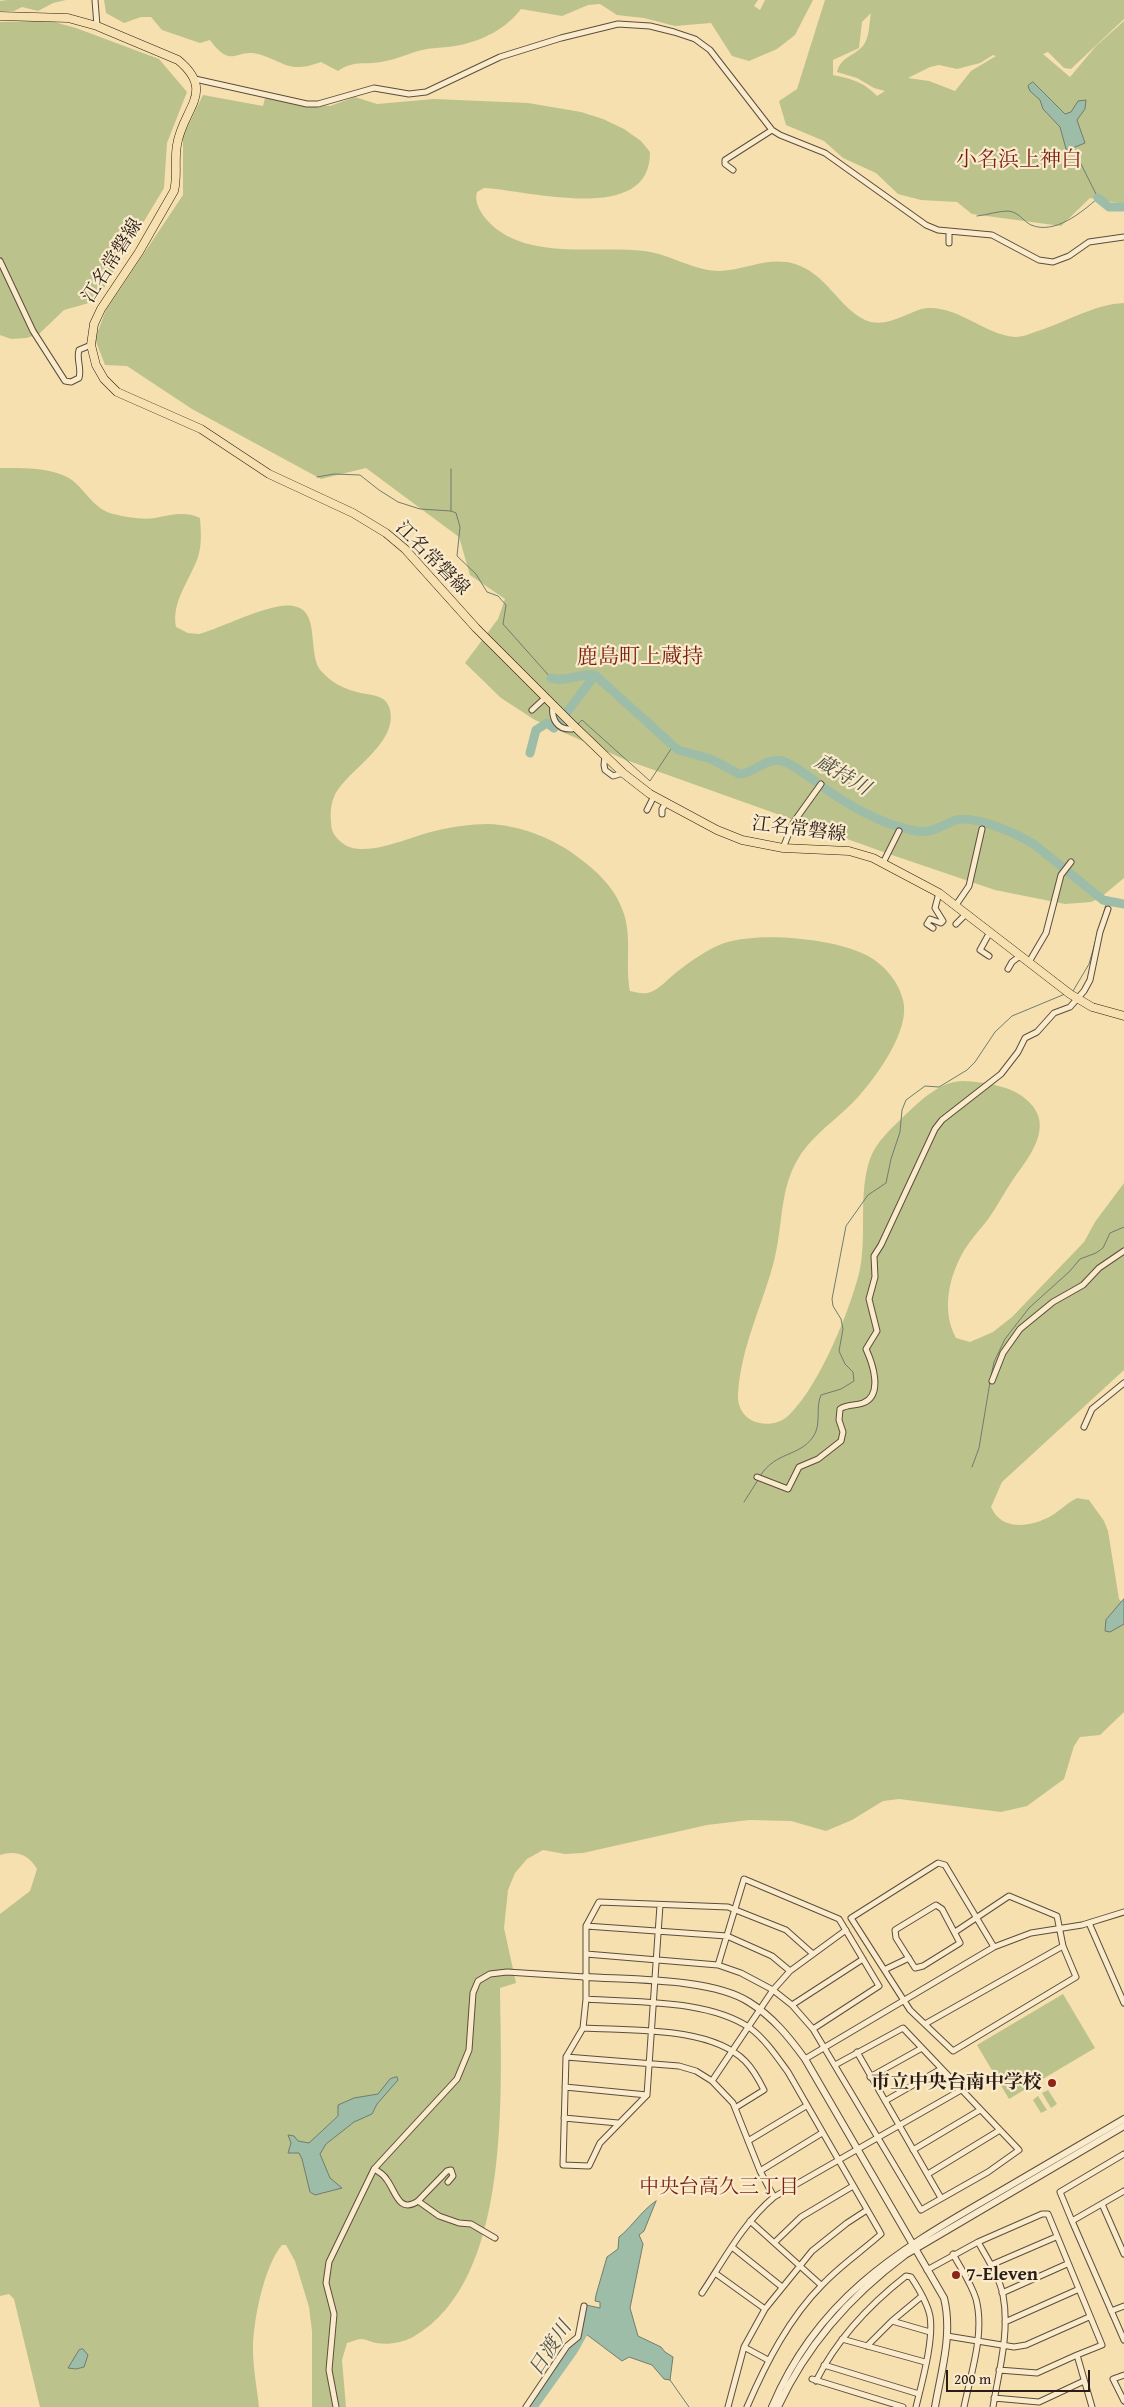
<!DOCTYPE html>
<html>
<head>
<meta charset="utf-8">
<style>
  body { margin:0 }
  #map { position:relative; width:1124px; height:2407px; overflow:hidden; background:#f6e0af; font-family:"Gentium Book Plus",serif }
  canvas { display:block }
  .scale { position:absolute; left:946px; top:2370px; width:144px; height:22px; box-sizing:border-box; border:2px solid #2a1c17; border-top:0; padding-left:6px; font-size:15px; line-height:18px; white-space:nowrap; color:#2a1c17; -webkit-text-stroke:4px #f9ebcb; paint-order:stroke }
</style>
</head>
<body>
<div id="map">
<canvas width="1124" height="2407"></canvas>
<div class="scale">200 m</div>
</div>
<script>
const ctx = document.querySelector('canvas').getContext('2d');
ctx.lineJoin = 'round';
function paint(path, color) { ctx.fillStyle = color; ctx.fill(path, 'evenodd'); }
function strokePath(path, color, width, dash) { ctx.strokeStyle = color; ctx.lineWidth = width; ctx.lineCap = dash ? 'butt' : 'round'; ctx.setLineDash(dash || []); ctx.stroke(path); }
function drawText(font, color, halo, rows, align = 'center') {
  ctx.font = font + ' "Gentium Book Plus","Noto Serif JP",serif'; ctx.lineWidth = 4.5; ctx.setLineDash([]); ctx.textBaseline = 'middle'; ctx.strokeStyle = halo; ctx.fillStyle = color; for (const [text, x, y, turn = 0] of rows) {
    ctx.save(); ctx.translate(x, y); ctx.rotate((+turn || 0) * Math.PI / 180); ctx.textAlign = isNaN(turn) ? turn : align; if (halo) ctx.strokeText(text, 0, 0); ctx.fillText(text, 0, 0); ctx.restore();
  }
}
const green = new Path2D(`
  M7,0H66L53,3L38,11L22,7L14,11H0V1Z
  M104,0H758L754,6L760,10L765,0H813L795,35L777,49L749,61L732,56L711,23L675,26L644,18L617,15L600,4L588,5L562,16L521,9C507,28 482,41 460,45C446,48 432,47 418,51C405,55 394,60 381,62C363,65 354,60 338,71L321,62C288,74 286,62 258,54C235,48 232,70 210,40L200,43L162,30L151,17H141L124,23L106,13Z
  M825,0H1124V19L1071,69L1064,68L1048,52L1043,54L1070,77L1096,46L1124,21V204L1090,198L1061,226L972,214L957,202L921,200L898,194L876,173L843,158L824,141L786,125L779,101L797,89ZM871,13C869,22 870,39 862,47C852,57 841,57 837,72L857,78L874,88L885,91L877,96C864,82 852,79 833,75V60L859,48L862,22ZM993,55L996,56L971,71L955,91L929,81L908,78L930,67L939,65L957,69L980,63Z
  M34,21L54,22L76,28L159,59L187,92L167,143L164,188L96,301L64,310L39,334L26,338L11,339L0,335V22Z
  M203,95L263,106L265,98L330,106L355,97L377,104L434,99L528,103L581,112L603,119L624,129L641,141L650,152C651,226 528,190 484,188L477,192C474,201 480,212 486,219C523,262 595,245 644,251C671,254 693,271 720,271C746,270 769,256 795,264C827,274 838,307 865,320C887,330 909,310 927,308C959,306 985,335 1016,337C1023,337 1032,333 1038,331C1066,322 1095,304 1124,303V878L1100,898L1091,902L1065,904L995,890L889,854L626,760L535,720L501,698L465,663L498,619L505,599L470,575L459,537L366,468L321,479L192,409L127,366L105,365L95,339L106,310L183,195V136Z
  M0,468C22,468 53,467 72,480C86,491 94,509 113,514C126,517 142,520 155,518C172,515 184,511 200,518C201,532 202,544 198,557C190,580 171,602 176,627L188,633L199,634C223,628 270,602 293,606C322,610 306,655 322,672C331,682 344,689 357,692C370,696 386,693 390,710C398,745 344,772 334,797C331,804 330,813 331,821C331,830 333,835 341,842C362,861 411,836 435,831C451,827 471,824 488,824C519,825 554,838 579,858C599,873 616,889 624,914C632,939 625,966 630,991C638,993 646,995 653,991C660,988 666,981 672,976C685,965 702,953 717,946C751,930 831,938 864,954C883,963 898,980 903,1000C911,1029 877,1076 858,1097C843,1114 822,1128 807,1146C777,1182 785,1222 773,1265C761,1308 741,1348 738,1394C737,1404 742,1415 751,1420C763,1426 778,1425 788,1416C818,1389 851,1309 860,1269C867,1233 858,1194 870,1159C876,1142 891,1129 904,1116C920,1101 940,1081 963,1081C985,1082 1014,1086 1029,1102C1054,1126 1030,1156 1014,1178C1005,1191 998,1205 989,1218C980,1230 968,1242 961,1256C948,1281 942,1312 956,1338L970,1342L993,1332L1012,1317L1084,1242L1095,1222L1124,1183V1370L1002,1482L991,1507C1002,1532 1031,1527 1051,1516C1061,1510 1067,1503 1077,1498L1089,1500L1104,1521L1108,1531L1119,1599L1124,1604V1712L1100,1735L1080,1737L1074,1746L1064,1779L1027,1806L1001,1812L899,1799L883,1801L852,1820L826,1831L791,1821L749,1820L707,1825L583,1853L565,1854L543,1850L527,1859L515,1873L508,1890L504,1928L516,1983L500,1988C501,2088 513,2281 413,2337C402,2343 388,2345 376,2343C371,2342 366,2339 361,2339C357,2339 351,2342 347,2343L342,2360L346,2407H312V2331L309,2307L295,2261L286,2245H282C264,2266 253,2321 253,2349C253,2368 257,2388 259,2407H40L14,2299L9,2294L0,2296V1914L30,1891L37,1869C29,1854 15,1850 0,1855Z
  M1063,1994L1095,2048L1009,2099L977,2045Z
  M1048,2090L1057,2104L1051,2108L1042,2093Z
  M1038,2096L1047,2110L1041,2113L1033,2100Z`);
const water = new Path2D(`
  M1033,82L1065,114L1071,112L1078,101L1086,100L1085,109L1077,120L1085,143L1068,150L1066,149L1060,127L1043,109L1040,100L1030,91L1028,86Z
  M1124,1599V1624L1110,1632L1105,1631L1106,1620Z
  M397,2077L398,2080L377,2104L372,2114L354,2122L326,2144L320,2154L330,2178L342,2188L315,2195L310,2192L302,2159L299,2153H288L291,2143L288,2135L294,2136L298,2141L309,2143L338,2116V2105L354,2098L378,2094L390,2079Z
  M656,2201L644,2231L639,2235L643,2244L630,2308L638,2336L661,2347L665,2352L673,2357L670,2380L664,2379L652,2365L629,2357L622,2361L582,2331L586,2305L600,2308V2302L595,2301L596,2295L607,2257L618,2249L619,2237C632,2227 641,2211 656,2201Z
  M83,2349L88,2355L84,2367L76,2369L68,2368L79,2350Z`);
const stream = new Path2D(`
  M977,216C987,215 998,211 1008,211C1019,212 1023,221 1031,225C1055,235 1082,212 1098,198L1073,148
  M317,477L334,474L360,475L379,490L398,502L420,509L451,511L456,513L460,527L457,556L476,574L487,592L498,596L506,605L503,624L551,678
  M451,511V469
  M578,724L582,720L650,781L673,746
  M554,728L560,729
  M1073,991L1089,964L1107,901
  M991,1376L994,1362L1005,1339L1029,1308L1070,1271L1080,1259L1096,1253L1103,1248L1110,1233L1124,1227
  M972,1467L979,1448L990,1382
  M760,1476C776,1451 799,1457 813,1437C822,1424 815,1408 821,1395L841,1389L854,1381L853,1372L845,1364L839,1351L843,1329L841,1319L833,1306L832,1299L846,1226L868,1195L886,1183L891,1159L900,1132L902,1110L906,1100L925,1086L939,1087L967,1070L975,1062L995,1032L1012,1016L1065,994
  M744,1502L758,1480
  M670,2380L689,2407`);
const river = new Path2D(`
  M1098,198L1109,207H1124
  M551,678C565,683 580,673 595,675L678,750L711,759L739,774C754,774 765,757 782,761C795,764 820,786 833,794C857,810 888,826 916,831C932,834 942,825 956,820C976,815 1018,834 1035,845L1103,900L1124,904
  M530,753L536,730L547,723L554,728C568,712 581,693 595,675
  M533,2407L573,2351L588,2324`);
const minor = new Path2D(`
  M95,0L97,26
  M195,79L307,104H318L374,88L409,94L426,92L500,57L561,38L618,24L650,26L674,32L695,39L710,50L772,130L780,135L825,153L926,225L938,230L992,235L1039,260L1053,262L1069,256L1089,242L1124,237
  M733,170L725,164V160L772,130
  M949,243V232
  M0,261L33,331L65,381L71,382L79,378C82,368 76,359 79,350L91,345
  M553,705C551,719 557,730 572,729L574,726
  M532,710L546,697
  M605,756L604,765L605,770L613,776L623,773
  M647,810L654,796
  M662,814V809L666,803
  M783,848L793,823L821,784
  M883,863L899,831
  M956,905L969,886L982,829
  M956,924L966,914
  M933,928L927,924L930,919L941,923L943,921L935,908L939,893
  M989,956L980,950L990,932
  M1029,962L1046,933L1061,875L1071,862
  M1008,969L1012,962L1020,956
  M992,1381L1003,1353L1020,1329L1053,1302L1083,1285L1099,1268L1124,1251
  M1084,1427L1092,1409L1124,1383
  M757,1477L788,1489L799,1467L818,1459L841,1441L843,1432L839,1420L840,1409C847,1404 855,1406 863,1403C884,1395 872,1362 866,1349L877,1331L869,1299L875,1277L874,1256L881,1245L935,1129L942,1120L1001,1074L1018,1052L1025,1038L1037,1032L1054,1013L1070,1007L1084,991L1090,980L1100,932L1108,909
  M660,1905L647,2095L600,2143L589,2166L563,2165L566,2057L583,2028L586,1999V1926L599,1902L728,1907L786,1930L813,1954
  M936,1905L942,1909L960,1943L923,1966L915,1968L896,1938L895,1930Z
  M1089,1923L1124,2003
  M586,1926L727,1936L772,1956L790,1971
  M955,1932L1009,1896L1057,1916L1063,1946L1076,1977L953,2051L910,2010L851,1918L938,1863L945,1865L994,1947
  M586,1954L718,1965L741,1973L773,1990L792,2005L813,2029L921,2210L988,2172L1019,2150L903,2028L835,2065
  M718,1965L744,1879L839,1919L879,1986L813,2029
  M886,1969L909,1958
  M586,1999C636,2003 707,1999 750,2028C765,2039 777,2057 788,2072L880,2232L881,2234C862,2251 841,2265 823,2284C789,2318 766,2363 747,2407
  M792,2005L863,1959
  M925,2024L1063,1946
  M583,2028C630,2031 710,2026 745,2061C753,2069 759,2080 764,2090L735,2108
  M857,2052L941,2198
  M566,2057L679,2066L696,2071L712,2081L733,2103L760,2171L774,2197
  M805,2059L994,1947L1031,1933L1082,1925L1124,1912
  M870,2077L922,2048
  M712,2081L773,1990L790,1971L846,1930
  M565,2087L647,2095
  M885,2101L941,2069
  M564,2118L618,2123
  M748,2141L806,2106
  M913,2150L980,2110
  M1124,2154L1060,2192L1072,2221L1124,2191
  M374,2169C380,2172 384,2175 387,2180C396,2192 399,2214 418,2201L447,2171L451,2170L453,2176L448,2182
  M760,2171L822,2133
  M928,2174L1000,2130
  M418,2201L439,2216L459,2223L471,2224L495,2238
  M1102,2204L1124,2254
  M750,2221L821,2285
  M1072,2221L1124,2340
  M775,2242L801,2217L853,2186
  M978,2242C987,2258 999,2276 1003,2295C1010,2332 999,2370 993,2407
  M732,2247L782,2287
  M953,2254C961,2269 971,2283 976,2299C985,2333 971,2373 964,2407
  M991,2265L1056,2237
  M927,2270L978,2242L1042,2214H1048L1102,2345L1077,2355L1092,2407
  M715,2273L765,2309
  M702,2293C724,2260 743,2223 774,2197L961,2090
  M1002,2293L1067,2264
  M1111,2311L1124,2306
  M892,2321L930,2332
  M1005,2322L1077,2290
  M947,2336L1014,2347L1026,2345L1089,2317
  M842,2339L925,2362
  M867,2346L892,2321L922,2296
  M744,2347L768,2360
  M824,2365L919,2394
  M999,2370L1037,2373L1077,2355
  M1124,2375L1113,2379L1124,2401
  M812,2379L903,2407
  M816,2381C837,2339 869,2305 906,2276L911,2277C919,2289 927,2302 930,2316C934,2340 922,2382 916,2407
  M994,2398L1039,2402L1084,2381
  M336,2407L329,2370L334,2314L326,2283L329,2262L374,2169L457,2079L469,2050L473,1993L478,1981L490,1974L507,1972L585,1977
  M526,2407L567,2346L578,2337L584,2306
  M728,2407L744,2347L765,2309L812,2251L847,2223L867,2210`);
const tertiary = new Path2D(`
  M585,1977C631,1980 711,1978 749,2002C773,2017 789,2037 805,2059L944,2298C953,2334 941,2372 935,2407
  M772,2407C817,2300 894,2253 989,2198C1034,2172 1079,2145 1124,2119
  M778,2407C807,2344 850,2296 905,2255L1124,2126`);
const primary = new Path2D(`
  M0,16L68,18L97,26L178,60C217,92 182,109 177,145C174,161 178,176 174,191L139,252L101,309L94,324L91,345L96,365L104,379L117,392L201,429L269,474L353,513L386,533L405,549L476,628L572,724L623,773L650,794L717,830L742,840L783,848L849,851L873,858L939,893L1070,994L1092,1007L1124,1016`);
const markers = [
  [1052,2083,5,"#8f2418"],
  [956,2275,5,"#8f2418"]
];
const streetNames = [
  ["江名常磐線",113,261,-58],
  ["江名常磐線",432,559,45],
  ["江名常磐線",799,830,7]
];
const poiNames = [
  ["市立中央台南中学校",1042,2083],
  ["7-Eleven",966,2275,"left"]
];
const waterNames = [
  ["蔵持川",842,776,30],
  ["日渡川",551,2349,-57]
];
const neighbourhoodNames = [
  ["中央台高久三丁目",719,2188]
];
const quarterNames = [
  ["小名浜上神白",1019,161],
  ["鹿島町上蔵持",640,658]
];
paint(green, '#bcc28b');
paint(water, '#9dbda9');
strokePath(water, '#6f7d6f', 1);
strokePath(stream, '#6f7d6f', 1);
strokePath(river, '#9dbda9', 9);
strokePath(minor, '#5d4d3d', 7);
strokePath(tertiary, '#5d4d3d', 8);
strokePath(primary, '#2a1c17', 9);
strokePath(minor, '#f9ebcb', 5);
strokePath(tertiary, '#f9ebcb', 6);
strokePath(primary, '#f6e0af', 8);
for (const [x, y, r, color] of markers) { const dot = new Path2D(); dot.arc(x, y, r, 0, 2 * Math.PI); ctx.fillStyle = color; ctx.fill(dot); strokePath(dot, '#f9ebcb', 2); }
drawText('19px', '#2a1c17', '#f9ebcb', streetNames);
drawText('bold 19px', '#2a1c17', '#f9ebcb', poiNames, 'right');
drawText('italic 20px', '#52544a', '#f9ebcb', waterNames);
drawText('20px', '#7a1f14', '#f9ebcb', neighbourhoodNames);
drawText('21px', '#7a1f14', '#f9ebcb', quarterNames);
</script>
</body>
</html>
